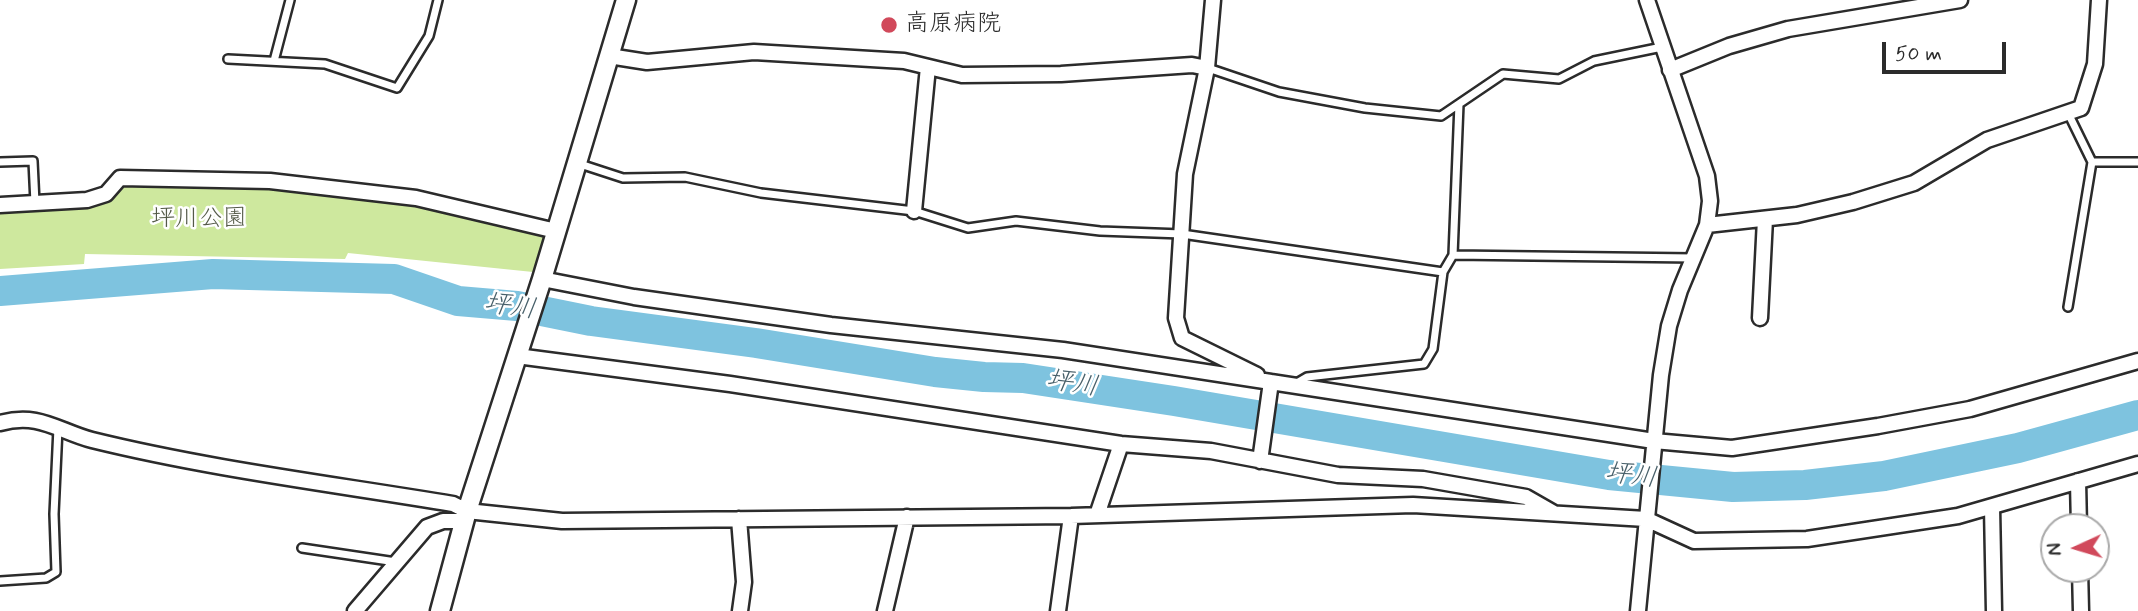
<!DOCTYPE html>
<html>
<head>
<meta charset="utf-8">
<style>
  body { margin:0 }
  #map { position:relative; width:2138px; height:611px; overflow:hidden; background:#fff; font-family:Mynerve,sans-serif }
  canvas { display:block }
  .north { position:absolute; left:2040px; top:513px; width:70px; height:70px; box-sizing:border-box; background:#fff; border:2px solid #aaa; border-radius:50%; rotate:266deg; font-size:19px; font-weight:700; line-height:28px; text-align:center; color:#2b2b2b }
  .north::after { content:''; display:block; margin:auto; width:24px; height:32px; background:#d1495b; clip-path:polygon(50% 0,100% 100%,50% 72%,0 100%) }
  .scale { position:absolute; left:1882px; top:42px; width:124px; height:32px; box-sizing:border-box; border:4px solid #2b2b2b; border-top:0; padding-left:9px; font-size:21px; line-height:24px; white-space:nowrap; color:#2b2b2b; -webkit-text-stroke:5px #fff; paint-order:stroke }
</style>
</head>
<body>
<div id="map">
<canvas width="2138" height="611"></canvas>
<div class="north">N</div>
<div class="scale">50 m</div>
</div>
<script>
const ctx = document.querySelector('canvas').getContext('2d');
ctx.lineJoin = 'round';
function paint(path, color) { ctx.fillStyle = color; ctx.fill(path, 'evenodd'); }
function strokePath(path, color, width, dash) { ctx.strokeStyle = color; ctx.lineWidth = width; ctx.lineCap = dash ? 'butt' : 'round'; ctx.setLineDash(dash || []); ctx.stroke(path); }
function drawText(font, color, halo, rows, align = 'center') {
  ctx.font = font + ' Mynerve,"Klee One",sans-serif'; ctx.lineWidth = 5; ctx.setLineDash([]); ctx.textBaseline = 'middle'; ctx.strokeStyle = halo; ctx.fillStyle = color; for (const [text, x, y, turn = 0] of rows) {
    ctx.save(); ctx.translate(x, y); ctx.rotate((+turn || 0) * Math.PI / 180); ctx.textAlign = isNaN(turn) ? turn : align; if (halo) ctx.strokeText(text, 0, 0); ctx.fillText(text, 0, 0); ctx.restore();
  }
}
const green = new Path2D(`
  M126,183L268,185L415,201L545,232L533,272L348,253L345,259L85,254L84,264L0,269V209L84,203L97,205Z`);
const river = new Path2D(`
  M0,291L213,274L394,279L458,301L517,306L591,321L756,343L935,372L984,377L1023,378L1174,401L1609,475L1733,487L1805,485L1884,476L2018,448L2138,415`);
const service = new Path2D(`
  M228,59L325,64L397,88L429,36L438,0
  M274,61L290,0
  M1208,68L1279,92L1365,108L1441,116L1503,74L1559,79L1594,61L1662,47
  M2068,113L2092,162L2068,307
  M0,162L33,161L35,203
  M2092,162H2138
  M577,163L623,178L685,177L761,193L914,211L968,228L1016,221L1100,231L1182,234L1443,272
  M1453,255L1694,258
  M1295,384L1307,377L1424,364L1433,349L1443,272L1453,255L1459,104
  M302,548L396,562
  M0,581L46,578L56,572L54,514L58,428`);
const minor = new Path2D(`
  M1213,0L1207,68L1185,174L1176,318L1182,338L1257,375
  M609,56L647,62L754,52L904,61L962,75L1061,74L1192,65L1207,68
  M1670,70L1729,46L1788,29L1960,0
  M0,205L87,200L106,194L120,178L270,181L416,198L556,231
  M914,211L928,67
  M1707,225L1797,215L1853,202L1914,183L1987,140L2081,108L2095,64L2099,0
  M542,279L634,297L831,325L1063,350L1654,441L1732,448L1878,426L1970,409L2138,361
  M1760,318L1765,219
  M517,356L730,384L1121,444L1211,451L1338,475L1423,479L1526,497L1554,513
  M0,423C39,412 58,431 92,440C210,469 333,484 453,504L467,511L562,521L1071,516L1413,505L1646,519L1694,541L1807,539L1958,516L2138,464
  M1260,461L1271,382
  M2078,481L2079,527
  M1992,507L1994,611
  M1097,515L1121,444
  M739,519L744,582L740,611
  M2080,569L2081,611
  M355,611L427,527L443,521H465
  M885,611L907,517
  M1058,611L1071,516
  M1638,611L1661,375L1669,326L1680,290L1707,225L1710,201L1707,176L1647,0`);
const tertiary = new Path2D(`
  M440,611L467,511L542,279L626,0`);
const markers = [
  [889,25,9,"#d1495b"]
];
const poiNames = [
  ["高原病院",905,25]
];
const parkNames = [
  ["坪川公園",199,220]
];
const waterNames = [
  ["坪川",510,308,8],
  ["坪川",1072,385,9],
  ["坪川",1631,477,7]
];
paint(green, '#cee89e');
strokePath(river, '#7ec3df', 30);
strokePath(service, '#2b2b2b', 12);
strokePath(minor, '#2b2b2b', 19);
strokePath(tertiary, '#2b2b2b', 23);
strokePath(service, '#fff', 7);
strokePath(minor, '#fff', 14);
strokePath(tertiary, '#fff', 18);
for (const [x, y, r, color] of markers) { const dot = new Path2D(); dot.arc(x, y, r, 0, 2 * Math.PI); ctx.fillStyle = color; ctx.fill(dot); strokePath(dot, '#fff', 2.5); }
drawText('24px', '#2b2b2b', '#fff', poiNames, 'left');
drawText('24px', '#545a48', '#fff', parkNames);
drawText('italic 26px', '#48606a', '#fff', waterNames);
</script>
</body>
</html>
